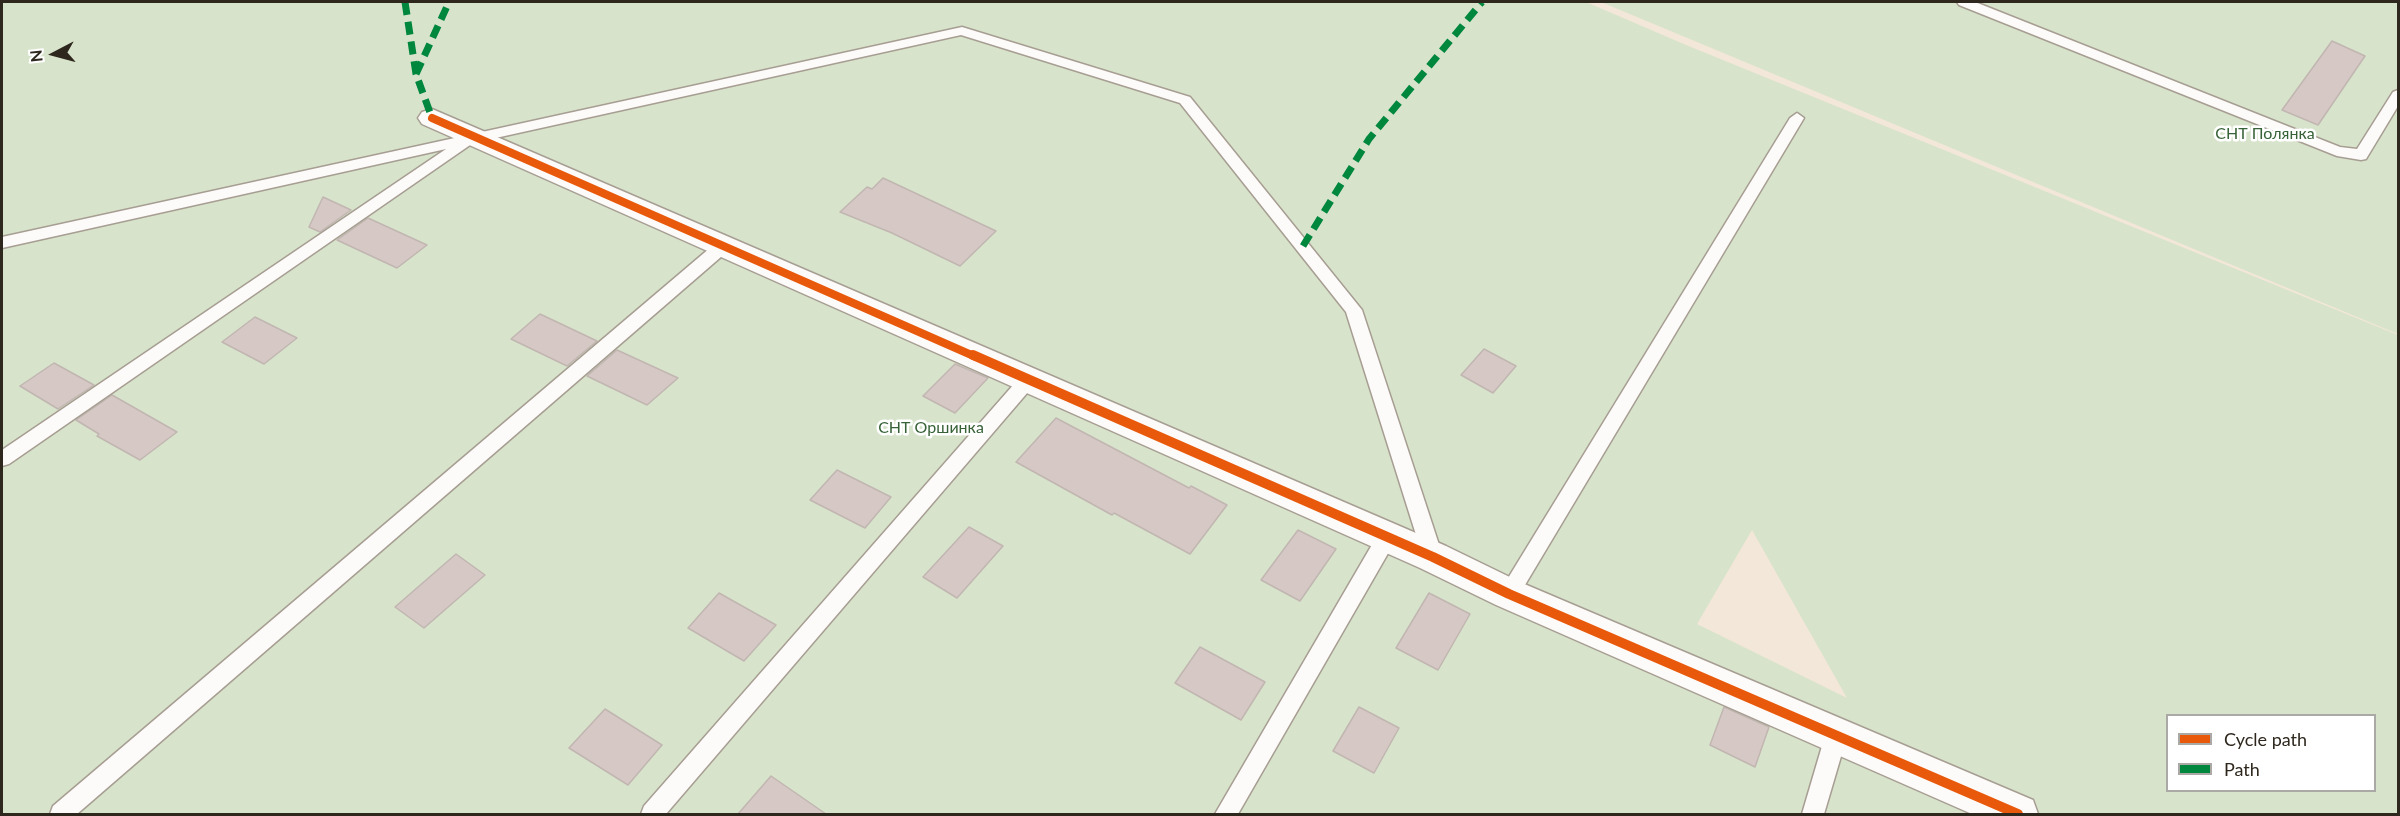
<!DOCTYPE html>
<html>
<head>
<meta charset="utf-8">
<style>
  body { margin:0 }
  #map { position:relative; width:2400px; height:816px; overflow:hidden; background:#f2e7d8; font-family:Lato,sans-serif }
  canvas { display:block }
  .frame { position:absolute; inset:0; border:3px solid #2e271d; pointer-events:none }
  .legend { position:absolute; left:2166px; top:714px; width:210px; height:78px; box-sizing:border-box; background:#fff; border:2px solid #aba9a5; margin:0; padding:8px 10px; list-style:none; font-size:18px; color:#2e271d }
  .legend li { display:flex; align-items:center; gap:12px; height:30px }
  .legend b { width:30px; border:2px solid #aba9a5 }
  .north { position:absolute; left:24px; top:24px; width:60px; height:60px; -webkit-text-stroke:4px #fff; paint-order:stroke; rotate:264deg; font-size:16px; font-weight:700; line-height:24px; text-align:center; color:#2e271d }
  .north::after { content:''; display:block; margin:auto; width:21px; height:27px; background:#2e271d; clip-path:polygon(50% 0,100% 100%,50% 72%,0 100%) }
</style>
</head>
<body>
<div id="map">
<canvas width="2400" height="816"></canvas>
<div class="frame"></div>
<ul class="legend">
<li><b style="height:8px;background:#e8590c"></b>Cycle path</li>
<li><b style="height:8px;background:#00873e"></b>Path</li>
</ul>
<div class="north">N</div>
</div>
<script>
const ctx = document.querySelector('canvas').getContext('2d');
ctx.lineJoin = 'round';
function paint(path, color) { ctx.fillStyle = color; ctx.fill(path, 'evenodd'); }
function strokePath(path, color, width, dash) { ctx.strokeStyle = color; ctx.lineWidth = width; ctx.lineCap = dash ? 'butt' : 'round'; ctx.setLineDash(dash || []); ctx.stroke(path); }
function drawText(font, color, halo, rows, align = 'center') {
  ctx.font = font + ' Lato,sans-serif'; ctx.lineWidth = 5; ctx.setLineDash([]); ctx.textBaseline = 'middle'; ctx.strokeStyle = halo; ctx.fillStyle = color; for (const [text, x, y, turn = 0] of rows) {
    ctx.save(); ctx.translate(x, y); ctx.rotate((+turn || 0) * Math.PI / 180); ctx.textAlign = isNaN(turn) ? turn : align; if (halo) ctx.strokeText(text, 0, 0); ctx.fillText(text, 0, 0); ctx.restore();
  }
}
const green = new Path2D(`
  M2,2H1586L1686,45L2398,335V814H2ZM1752,530L1847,698L1697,624ZM2168,716H2374V790H2168Z
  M1601,2H2398V334Z`);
const building = new Path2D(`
  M2332,41L2365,56L2318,125L2282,110Z
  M883,178L996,231L960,266L892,233L840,212L867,187L872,189Z
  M323,197L351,210L320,232L309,227Z
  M368,218L427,245L397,268L337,240Z
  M540,314L597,341L567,366L511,339Z
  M255,317L297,338L264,364L222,342Z
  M1484,349L1516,366L1493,393L1461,375Z
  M617,350L678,378L647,405L587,376Z
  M54,363L94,385L58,409L20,386Z
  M955,364L988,378L955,413L923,396Z
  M112,395L177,432L140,460L97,436L99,434L76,420Z
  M1056,418L1189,488L1191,486L1227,505L1190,554L1114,513L1112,515L1016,462Z
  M837,470L891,497L865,528L810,500Z
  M969,527L1003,546L957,598L923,577Z
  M1298,530L1336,549L1300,601L1261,580Z
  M456,554L485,575L424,628L395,607Z
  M719,593L776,625L744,661L688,628Z
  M1429,593L1470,614L1438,670L1396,648Z
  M1200,647L1265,682L1241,720L1175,683Z
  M1359,707L1399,728L1374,773L1333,751Z
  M1724,707L1769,727L1755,767L1710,745Z
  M605,709L662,745L628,785L569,748Z
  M771,776L826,814H738Z`);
const lane = new Path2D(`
  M1957,2H1975L2340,147L2357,149L2393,92L2398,90V106L2366,159L2361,160L2337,156L1959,5Z
  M962,27L1190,97L1362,310L1443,557L1440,563L1433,565L1426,563L1423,557L1346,312L1180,103L961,35L473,143L9,464L2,466V450L446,149L2,248V237Z
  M1797,113L1804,118L1516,600L1509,603L1502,600L1499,594L1502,588L1790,118Z
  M723,240L729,242L731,246L729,250L77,814H50L53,806L717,242Z
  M1028,373L1034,375L1037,380L1034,385L666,814H641L644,806L1022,375Z
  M1387,529L1394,531L1397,537L1394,543L1238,814H1215L1380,531Z
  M1836,726L1844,729L1847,736L1824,814H1802L1825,736L1828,729Z`);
const street = new Path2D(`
  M432,109L1446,546L1522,583L2033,800L2038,814H1972L1496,605L1420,568L422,124L418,118L422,112Z`);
const quiet = new Path2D(`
  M405,2L416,74L432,118
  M416,74L449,2
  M1303,246L1369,139L1482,2`);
const cyclewayFar1 = new Path2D(`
  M432,118L976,357`);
const cycleway = new Path2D(`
  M973,355L1433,557L1509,594L2018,814`);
const parkNames = [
  ["СНТ Полянка",2265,134],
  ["СНТ Оршинка",931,428]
];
paint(green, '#d8e3cb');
paint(building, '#d6c9c5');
strokePath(building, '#c1b6b1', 1.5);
strokePath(lane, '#a79e93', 3);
strokePath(street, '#a79e93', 3);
paint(lane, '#fdfbf9');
paint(street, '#fdfbf9');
strokePath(quiet, '#00873e', 7, [13, 7]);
strokePath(cyclewayFar1, '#e8590c', 8);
strokePath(cycleway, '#e8590c', 10);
drawText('16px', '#376237', '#fff', parkNames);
</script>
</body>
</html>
